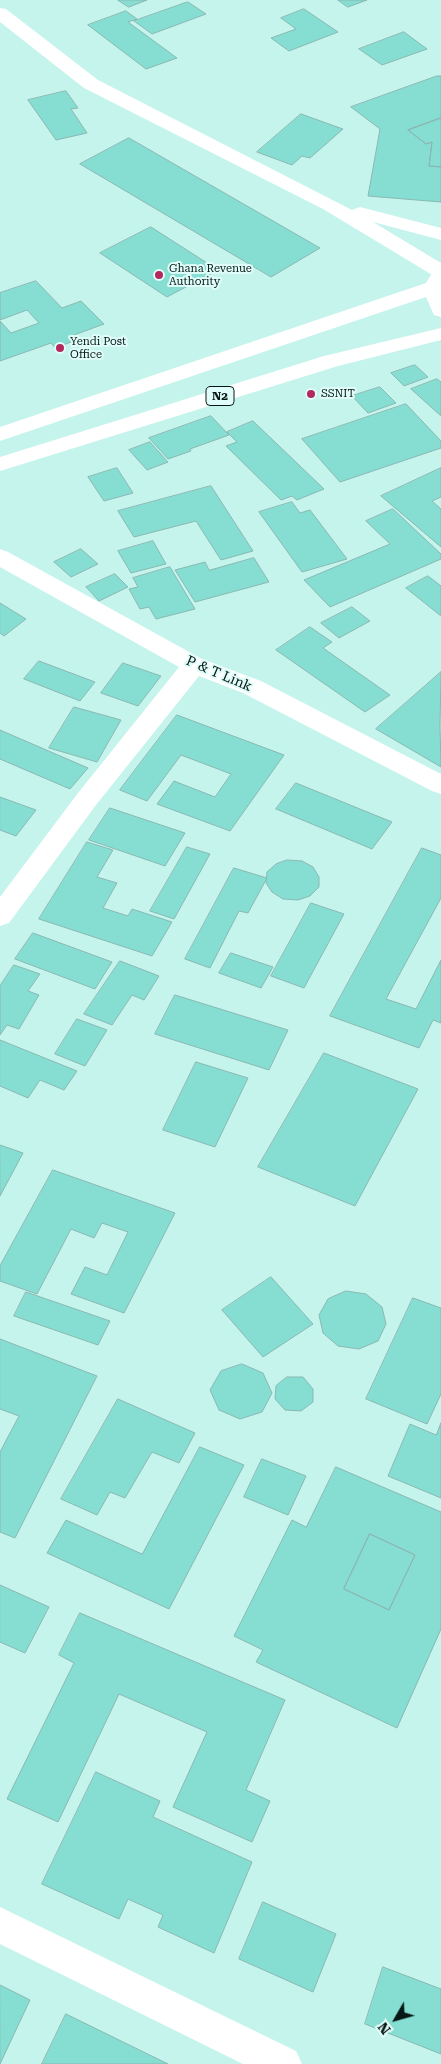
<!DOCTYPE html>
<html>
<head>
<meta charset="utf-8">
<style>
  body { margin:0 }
  #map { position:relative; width:441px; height:2064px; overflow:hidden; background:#c5f4ed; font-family:"Roboto Serif",serif }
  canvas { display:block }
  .north { position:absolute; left:371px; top:1994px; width:50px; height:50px; -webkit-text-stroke:4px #e1fdf9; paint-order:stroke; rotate:232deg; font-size:14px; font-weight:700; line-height:20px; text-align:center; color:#061816 }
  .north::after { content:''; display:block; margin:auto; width:18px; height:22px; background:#061816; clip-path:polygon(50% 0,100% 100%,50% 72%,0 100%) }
</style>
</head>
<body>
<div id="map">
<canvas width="441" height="2064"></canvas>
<div class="north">N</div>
</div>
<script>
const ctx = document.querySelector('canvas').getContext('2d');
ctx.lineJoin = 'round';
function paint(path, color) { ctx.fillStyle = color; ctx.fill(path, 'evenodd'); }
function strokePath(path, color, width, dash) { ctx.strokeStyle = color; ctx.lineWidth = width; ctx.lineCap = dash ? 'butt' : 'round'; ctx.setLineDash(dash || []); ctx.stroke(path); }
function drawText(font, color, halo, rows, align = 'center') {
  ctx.font = font + ' "Roboto Serif",serif'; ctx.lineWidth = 4; ctx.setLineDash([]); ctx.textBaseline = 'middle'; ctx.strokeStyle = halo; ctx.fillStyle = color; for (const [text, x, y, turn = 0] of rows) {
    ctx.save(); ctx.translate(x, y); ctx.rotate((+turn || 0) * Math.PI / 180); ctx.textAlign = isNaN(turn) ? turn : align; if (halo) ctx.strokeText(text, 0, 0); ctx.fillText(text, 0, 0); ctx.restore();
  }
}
const building = new Path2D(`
  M118,0H147L129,7Z
  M338,0H367L348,7Z
  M188,2L206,14L152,34L134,21Z
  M304,9L338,32L289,51L271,38L296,29L281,18Z
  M126,11L137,19L128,22L177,58L146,69L88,25Z
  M404,32L427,49L382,65L359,49Z
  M437,76H441V118L408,130L426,144L432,142L429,166L441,167V202L368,196L380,129L351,107Z
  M66,91L78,108L71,109L87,133L56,140L28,100Z
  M301,114L343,129L310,158L302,156L292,165L257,152Z
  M441,118V167L429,166L432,142L426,144L408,130Z
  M129,138L320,248L271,277L80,164Z
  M151,227L218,270L167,297L100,253Z
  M36,281L62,308L81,301L104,324L74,335L79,339L55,348L51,343L0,361V321L11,333L39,323L27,310L0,320V293Z
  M415,365L428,377L404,386L391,373Z
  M437,379L441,382V416L411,389Z
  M380,387L396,403L368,413L352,396Z
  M406,404L441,441V448L340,482L302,439Z
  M211,416L229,435L190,449L191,451L168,459L149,438Z
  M253,421L324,489L297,500L292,496L281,500L226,446L237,442L227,432Z
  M150,442L168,462L147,470L129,450Z
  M117,468L133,493L104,501L88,477Z
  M441,468V497L432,501L441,509V547L381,496Z
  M211,486L253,551L221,560L196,521L134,537L118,511Z
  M292,502L300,513L310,510L347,559L302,572L259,512Z
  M393,509L441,554V559L330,607L304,580L390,544L366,521Z
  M153,541L166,564L131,573L118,551Z
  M81,549L98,564L71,577L54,562Z
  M254,558L269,582L195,602L175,570L205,562L209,570Z
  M170,567L195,609L156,619L149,607L140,609L129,589L138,587L133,578Z
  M115,574L128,587L99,601L86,587Z
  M428,576L441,586V616L406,588Z
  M0,603L26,619L4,636L0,633Z
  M352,607L370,621L339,638L321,623Z
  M310,627L332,642L323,648L390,695L365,712L276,650Z
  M39,661L95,682L80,701L24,679Z
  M123,663L161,676L138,706L101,693Z
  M441,672L440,726L441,767L376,729Z
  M74,707L121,720L97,762L49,748Z
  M177,715L284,755L230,831L157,804L174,781L215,797L231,774L181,755L147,801L120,790Z
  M0,730L88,768L70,789L0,759Z
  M296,783L392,822L372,849L276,809Z
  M0,797L36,810L16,836L0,830Z
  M110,808L185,833L165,866L89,840Z
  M87,842L113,850L97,877L117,883L103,908L128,916L132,909L172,922L152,956L39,919Z
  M187,847L210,854L174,919L150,911Z
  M422,848L441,855V898L386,999L416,1009L441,960V1023L433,1020L419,1048L330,1016Z
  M287,860L302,861L313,867L319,877V887L310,896L298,900L283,899L272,892L266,883L267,872L276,864Z
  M234,868L267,878L248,913L239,911L210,968L185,959Z
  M311,903L344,914L304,988L271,976Z
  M33,933L112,962L95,989L15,959Z
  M231,953L273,967L261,988L219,973Z
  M120,961L159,976L144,1000L132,995L112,1025L84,1014Z
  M14,965L40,974L28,991L39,995L19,1029L7,1025L0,1035V986Z
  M175,995L288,1030L269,1070L155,1034Z
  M77,1019L107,1030L85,1066L55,1054Z
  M0,1040L77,1071L64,1090L40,1080L28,1098L0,1086Z
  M324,1053L418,1089L355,1206L258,1167Z
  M196,1062L248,1078L215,1147L163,1130Z
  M0,1145L23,1153L0,1196Z
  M53,1170L175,1213L124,1313L71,1294L85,1267L107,1275L128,1232L102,1223L94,1238L71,1229L37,1294L0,1281V1266Z
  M271,1277L313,1324L263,1357L222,1310Z
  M346,1291L366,1294L382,1307L386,1324L378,1341L359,1349L338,1346L323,1333L319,1315L328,1299Z
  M26,1292L110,1321L98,1345L14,1316Z
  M413,1298L441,1308V1394L427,1424L366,1399Z
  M0,1339L97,1376L15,1538L0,1532V1452L19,1416L0,1409Z
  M242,1364L263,1373L272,1393L262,1412L240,1419L219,1410L210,1390L221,1371Z
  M287,1377H303L313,1389V1402L301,1411L285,1410L275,1399L276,1386Z
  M118,1399L195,1433L179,1463L152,1452L125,1498L110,1492L97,1515L61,1499Z
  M441,1423V1498L388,1476L410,1424L436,1435Z
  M200,1447L244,1465L169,1609L47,1553L66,1520L142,1554Z
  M262,1459L306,1476L288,1515L244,1497Z
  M336,1467L441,1512V1629L397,1728L256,1662L263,1650L234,1636L292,1520L306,1527ZM370,1534L415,1555L389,1610L344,1589Z
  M370,1534L415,1555L389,1610L344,1589Z
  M0,1585L49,1607L25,1653L0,1642Z
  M80,1613L285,1700L246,1790L270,1801L252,1842L173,1807L207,1732L119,1694L58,1822L7,1799L74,1663L59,1655Z
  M96,1772L160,1801L153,1817L252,1862L214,1953L158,1927L163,1915L128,1899L119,1919L42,1884Z
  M263,1902L336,1934L313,1992L239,1959Z
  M383,1967L441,1989V2054L365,2024Z
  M0,1985L30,2000L0,2064Z
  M66,2014L168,2064H42Z`);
const street = new Path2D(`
  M0,549L8,552L202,659L261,681L441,774V794L432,791L243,693L199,676L96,805L9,923L0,926V897L78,793L179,667L0,567Z`);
const secondary = new Path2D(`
  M0,8L6,9L98,80L352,210L360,207L441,228V240L373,222L441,263V278L434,276L323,209L84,88L0,22Z
  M0,1907L296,2051L302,2064H243L0,1944Z`);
const highway = new Path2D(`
  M441,268V317L434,315L426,297L0,441V427L426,283L434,270Z
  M441,328V340L338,366L0,471V457L324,356Z`);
const markers = [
  [159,275,5,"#b5285d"],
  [60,348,5,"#b5285d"],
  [311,394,5,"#b5285d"]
];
const farPoinames = [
  ["Ghana Revenue",169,269],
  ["Authority",169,282],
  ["Yendi Post",70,342],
  ["Office",70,355],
  ["SSNIT",321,394]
];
const shields = [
  [220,396,28]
];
const shieldNames = [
  ["N2",220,396]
];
const streetNames = [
  ["P & T Link",219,674,23]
];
paint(building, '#86ddd2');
strokePath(building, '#8ab8b2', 1);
paint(street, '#fff');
paint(secondary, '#fff');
paint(highway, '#fff');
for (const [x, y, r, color] of markers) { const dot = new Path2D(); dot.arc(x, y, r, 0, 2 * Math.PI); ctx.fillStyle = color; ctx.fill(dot); strokePath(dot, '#e1fdf9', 2); }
drawText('11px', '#061816', '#e1fdf9', farPoinames, 'left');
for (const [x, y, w] of shields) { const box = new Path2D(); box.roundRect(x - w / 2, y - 9.5, w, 19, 4); ctx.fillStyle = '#e1fdf9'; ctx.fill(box); strokePath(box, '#061816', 1); }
drawText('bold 12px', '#061816', null, shieldNames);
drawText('14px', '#061816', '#e1fdf9', streetNames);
</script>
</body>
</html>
